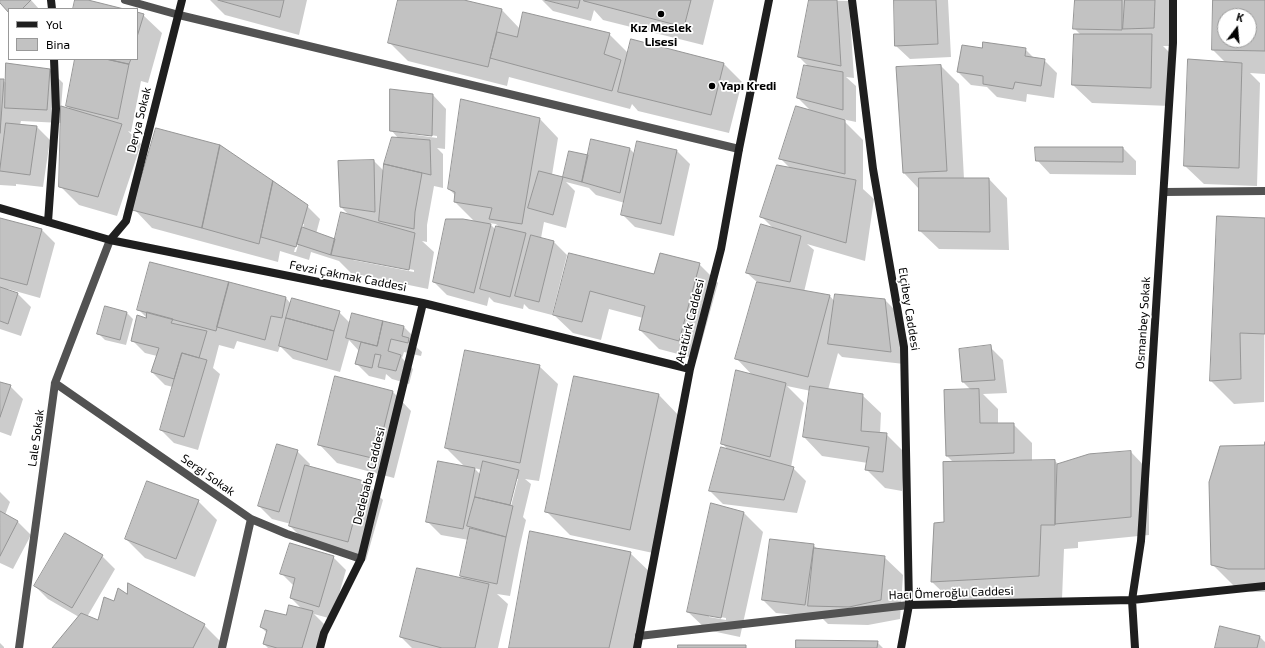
<!DOCTYPE html>
<html>
<head>
<meta charset="utf-8">
<style>
  body { margin:0 }
  #map { position:relative; width:1265px; height:648px; overflow:hidden; background:#fff; font-family:"Exo 2",sans-serif }
  canvas { display:block }
  .legend { position:absolute; left:8px; top:8px; width:130px; height:52px; box-sizing:border-box; background:#fff; border:1px solid #999; margin:0; padding:5px 7px; list-style:none; font-size:12px; color:#000 }
  .legend li { display:flex; align-items:center; gap:8px; height:20px }
  .legend b { width:20px; border:1px solid #999 }
  .north { position:absolute; left:1217px; top:8px; width:40px; height:40px; box-sizing:border-box; background:#fff; border:1px solid #999; border-radius:50%; rotate:16deg; font-size:11px; font-weight:700; line-height:16px; text-align:center; color:#000 }
  .north::after { content:''; display:block; margin:auto; width:14px; height:18px; background:#000; clip-path:polygon(50% 0,100% 100%,50% 72%,0 100%) }
</style>
</head>
<body>
<div id="map">
<canvas width="1265" height="648"></canvas>
<ul class="legend">
<li><b style="height:5px;background:#1f1f1f"></b>Yol</li>
<li><b style="height:11px;background:#c2c2c2"></b>Bina</li>
</ul>
<div class="north">K</div>
</div>
<script>
const ctx = document.querySelector('canvas').getContext('2d');
ctx.lineJoin = 'round';
function paint(path, color) { ctx.fillStyle = color; ctx.fill(path, 'evenodd'); }
function strokePath(path, color, width, dash) { ctx.strokeStyle = color; ctx.lineWidth = width; ctx.lineCap = dash ? 'butt' : 'round'; ctx.setLineDash(dash || []); ctx.stroke(path); }
function drawText(font, color, halo, rows, align = 'center') {
  ctx.font = font + ' "Exo 2",sans-serif'; ctx.lineWidth = 3.5; ctx.setLineDash([]); ctx.textBaseline = 'middle'; ctx.strokeStyle = halo; ctx.fillStyle = color; for (const [text, x, y, turn = 0] of rows) {
    ctx.save(); ctx.translate(x, y); ctx.rotate((+turn || 0) * Math.PI / 180); ctx.textAlign = isNaN(turn) ? turn : align; if (halo) ctx.strokeText(text, 0, 0); ctx.fillText(text, 0, 0); ctx.restore();
  }
}
const shadow = new Path2D(`
  M0,0H31L39,9H9V12Z
  M210,0H307L299,35L225,15Z
  M399,0H460L502,10L520,29L609,34L629,54L723,63L742,82L729,133L638,111L632,104L630,109L509,77L507,86L408,61L389,42Z
  M542,0H714L703,45L603,20L594,10L591,21L553,11Z
  M810,0L849,1L854,78L846,77L856,86V122L842,119L863,140V189L874,199L865,261L807,244L814,250L804,292L830,296L835,302L885,300L898,313L904,364L842,357L838,353L828,390L862,395L881,413L880,434H886L905,453L902,491L885,488L867,470L868,463L822,456L804,437L811,391L787,386L804,403L791,467L793,468L806,481L797,513L723,504L710,491L729,451L722,443L753,376L737,359L758,283L747,273L774,229L761,216L791,169L780,158L811,111L798,98L809,67L799,57Z
  M895,0H948L951,57L910,59L896,46Z
  M1076,0H1174L1173,46H1163L1171,54L1170,106L1092,103L1073,85L1081,35L1074,28Z
  M1214,0H1265V74L1250,73L1260,83L1257,186L1204,184L1185,166L1226,63L1213,50ZM1225,16H1249V40H1225Z
  M137,13L143,15L162,33L148,83L141,81L131,132L128,131L141,144L117,216L79,205L60,186L61,123L21,121L20,125L37,127L50,140L43,187L16,184V186L0,185V80H3L7,84L50,70L63,83L61,108L72,111L67,106L75,60L74,59H137Z
  M1025,49L1035,59L1044,60L1057,73L1054,98L1027,94L1026,102L997,97L987,87L971,85L958,72Z
  M941,66L959,84L964,179H989L1007,198L1009,250L939,249L920,231V190L904,173Z
  M433,95L446,109L445,149L437,148L443,154V188L434,186L427,225V242L422,241L434,252L428,289L351,273L339,261L311,252L309,260L280,251L278,262L152,228L134,209L273,182L307,206L320,219L316,234L334,240L349,215L341,207L339,162L374,161L384,171L385,164L399,139L391,130ZM402,131L437,136V138L402,133ZM302,224H304L296,252H294ZM353,258L414,270V272L353,260Z
  M540,119L558,138L552,175L563,178L569,152L587,156L630,149L635,154L677,151L690,164L674,236L635,227L622,214L625,203L596,195L589,188L566,182L575,191L566,228L544,222L541,238L554,242L567,255L552,315L529,309L524,304L523,309L494,302L489,297L487,306L447,295L434,282L475,222L455,202L456,196L449,189ZM489,223L496,224L500,228L496,230Z
  M1123,148L1136,161V175L1050,174L1037,160Z
  M0,219L42,230L55,243L40,298L8,289V291L18,294L31,307L21,336L0,329Z
  M1265,219L1264,402L1234,404L1211,381Z
  M570,254L655,275L699,264L718,283L697,359L659,349L640,330L643,318L609,309L601,340L573,333L554,315Z
  M286,298L291,304L339,312L350,323L404,327L417,340L415,346L422,352L421,356L404,352L402,358L413,369L409,384L392,379L386,374L385,380L369,376L356,363L359,351L349,340L340,372L293,359L280,346L278,352L237,341L234,349L219,345L213,368L220,374L198,450L174,443L161,430L173,387L165,385L152,372L157,356L145,353L132,340L148,319L139,310Z
  M127,313L133,319L126,345L105,340L98,333Z
  M990,347L1003,360L1007,393L983,394L998,409V424H1013L1032,443V461H1055L1059,465L1131,452L1149,471V535L1078,542V548L1064,549L1062,599L956,605L932,582L945,523L954,463L946,455L971,390L963,382Z
  M539,366L558,384L539,481L525,479L531,484L523,517L526,520L519,550L510,596L497,594L508,604L498,648H412L401,637L465,580L461,576L469,540L441,535L428,522L465,467L446,448ZM474,468L482,470L481,475ZM516,479H518L510,510H508Z
  M575,378L659,395L682,419L653,553L570,535L546,511Z
  M0,383L10,386L23,399L11,436L0,432Z
  M393,392L411,411L394,478L337,463L319,444Z
  M1265,446V592H1252L1236,588L1212,564Z
  M297,451L310,464L309,467L364,481L383,500L366,560L309,545L290,526L291,524L272,519L259,506Z
  M0,492L10,502L5,515L18,522L31,535L13,569L0,563Z
  M198,501L217,520L195,577L145,558L126,539Z
  M712,504L744,513L763,532L740,637L707,630L688,612ZM709,615L726,618V620L709,617Z
  M65,534L102,556L115,569L87,617L98,621L114,602L127,596L204,625L223,644L221,648H53L79,617L48,599L35,586Z
  M813,545L819,550L884,557L903,575L900,619L868,625L828,624L819,615L818,617L776,613L763,600Z
  M630,553L654,576L637,648H510Z
  M333,557L346,570L332,619L314,614L325,625L319,648H268L264,644L267,633L261,627L302,609L291,598L294,586L282,574Z
  M1259,636L1265,642V648H1216Z
  M877,642L883,648H797Z
  M0,643L4,647V648H0Z`);
const building = new Path2D(`
  M0,0H31L22,9H9V13L0,3Z
  M75,0H88L124,9H73Z
  M218,0H284L280,17Z
  M398,0H464L502,9L488,67L388,43Z
  M545,0H580L578,8Z
  M584,0H691L684,27L584,1Z
  M809,0H837L841,66L798,57Z
  M894,0H936L938,44L895,46Z
  M1075,0H1122V30L1073,29Z
  M1125,0H1155L1154,28L1123,29Z
  M1213,0H1265V51L1212,50ZM1225,16H1249V40H1225Z
  M137,12L144,14L137,37Z
  M523,12L610,33L604,54L621,60L612,91L490,58L497,32L517,37Z
  M1074,34H1152L1151,88L1072,85Z
  M631,39L724,63L711,115L618,92Z
  M983,42L1026,48L1025,56L1045,59L1041,86L1015,82L1013,89L983,84V76L957,72L962,45L982,48Z
  M75,59H106L129,64L118,119L66,106Z
  M106,59H131L129,64Z
  M1188,59L1242,63L1239,168L1184,166Z
  M6,63L50,69L47,110L5,108Z
  M804,65L843,72V110L797,98Z
  M941,65L947,171L903,173L896,67Z
  M0,79H4L0,133Z
  M390,89L433,94L432,136L390,131Z
  M461,99L540,118L522,224L489,219L492,208L454,202L455,192L448,189Z
  M61,106L122,124L98,197L59,187Z
  M796,106L845,120V174L779,159Z
  M6,123L37,126L30,175L0,171Z
  M156,128L220,145L202,228L132,210Z
  M392,137L430,140L431,175L384,164Z
  M591,139L630,148L620,193L582,182Z
  M637,141L677,150L661,224L621,215Z
  M220,145L273,181L259,244L202,228Z
  M1035,147H1123V162L1036,161Z
  M569,151L588,155L582,182L563,177Z
  M374,160L375,212L340,207L338,161Z
  M384,164L422,173L415,212L414,229L379,221Z
  M777,165L856,180L846,243L760,217Z
  M539,171L563,177L553,215L528,208Z
  M919,178H989L990,232L919,231Z
  M273,181L308,205L296,247L261,237Z
  M341,212L415,233L409,270L331,255Z
  M1217,216L1265,218V334L1240,333L1241,379L1210,381Z
  M0,218L42,229L27,285L0,278Z
  M446,219H463L491,224L474,293L433,282Z
  M761,224L801,236L790,282L746,273Z
  M496,226L526,233L510,297L480,289Z
  M302,227L335,239L331,255L297,244Z
  M531,235L554,241L539,302L515,296Z
  M569,253L654,274L660,253L700,263L679,341L639,330L645,306L590,291L582,322L553,315Z
  M150,262L229,282L216,331L137,310Z
  M229,282L286,297L282,318L271,316L265,340L217,327Z
  M757,282L830,295L808,377L735,359Z
  M0,287L18,293L8,324L0,321Z
  M835,294L885,299L891,352L828,344Z
  M292,298L340,311L334,331L286,318Z
  M105,306L127,312L120,340L97,334Z
  M147,312L173,319L171,323L207,331L199,358L182,353L174,379L151,372L159,348L131,341L137,315L146,318Z
  M352,313L383,321L377,346L346,338Z
  M286,318L334,331L327,360L279,346Z
  M383,321L404,326L402,336L409,338L408,343L391,339L388,351L401,355L396,371L378,367L381,355L375,354L372,368L355,364L361,342L377,346Z
  M991,345L995,380L962,382L959,349Z
  M465,350L540,365L520,463L445,448Z
  M182,353L207,360L184,437L160,430Z
  M736,370L786,383L770,457L721,444Z
  M335,376L393,391L376,459L318,445Z
  M574,376L659,394L630,530L545,512Z
  M0,382L11,385L0,417Z
  M810,386L863,394L861,431L887,433L883,472L865,470L869,447L803,437Z
  M979,389L980,423H1014V453L946,456L944,390Z
  M1265,442V569H1228L1211,565L1209,482L1220,446L1264,445Z
  M277,444L298,450L279,512L258,506Z
  M721,447L794,467L784,500L709,491Z
  M1131,451V517L1055,524L1057,464L1089,454Z
  M1055,460V525H1041L1039,576L931,582L934,523L944,522L943,462Z
  M438,461L475,468L463,529L426,522Z
  M483,461L519,470L510,505L475,497Z
  M305,465L364,481L348,542L289,526Z
  M147,481L199,500L176,559L125,539Z
  M475,497L513,506L506,537L467,526Z
  M711,503L744,512L721,618L687,612Z
  M0,511L18,521L0,556Z
  M470,528L506,537L497,584L460,576Z
  M530,531L631,552L609,648H509Z
  M65,533L103,555L72,608L34,586Z
  M770,539L814,544L805,605L762,600Z
  M290,543L334,556L319,607L290,598L295,578L280,574Z
  M814,548L885,556L881,600L849,607L808,606Z
  M417,568L489,584L475,648H442L400,637Z
  M128,583L205,624L193,648H52L81,613L98,620L104,597L114,601L118,588L127,594Z
  M289,605L313,611L302,648H277L263,644L267,630L260,627L265,610L286,615Z
  M1220,626L1260,636L1257,648H1215Z
  M796,640L878,641L877,648H796Z
  M678,645H746V648H678Z`);
const lane = new Path2D(`
  M1164,192L1265,191`);
const street = new Path2D(`
  M125,0L179,15L739,149
  M55,383L251,519L287,534L361,559
  M639,636L909,605
  M19,648L55,383L110,240
  M222,648L251,519`);
const secondary = new Path2D(`
  M51,0L52,9
  M852,0L873,169L904,347L909,605L901,648
  M0,208L110,240L423,303L690,369
  M48,222L56,109L54,59
  M110,240L126,221L182,0
  M909,605L1132,600L1265,586
  M320,648L324,633L361,559L423,303
  M637,648L690,369L721,249L739,149L769,0
  M1135,648L1132,600L1141,541L1173,43V0`);
const markers = [
  [661,14,4,"#000"],
  [712,86,4,"#000"]
];
const poiNames = [
  ["Kız Meslek",661,28],
  ["Lisesi",661,42],
  ["Yapı Kredi",720,86,"left"]
];
const streetNames = [
  ["Derya Sokak",139,120,-76],
  ["Fevzi Çakmak Caddesi",348,276,11],
  ["Elçibey Caddesi",909,309,81],
  ["Atatürk Caddesi",690,321,-76],
  ["Osmanbey Sokak",1143,323,-86],
  ["Lale Sokak",36,438,-82],
  ["Sergi Sokak",208,475,35],
  ["Dedebaba Caddesi",369,476,-76],
  ["Hacı Ömeroğlu Caddesi",951,593,-2]
];
paint(shadow, '#0003');
paint(building, '#c2c2c2');
strokePath(building, '#969696', 1);
strokePath(lane, '#525252', 8);
strokePath(street, '#525252', 8);
strokePath(secondary, '#1f1f1f', 8);
for (const [x, y, r, color] of markers) { const dot = new Path2D(); dot.arc(x, y, r, 0, 2 * Math.PI); ctx.fillStyle = color; ctx.fill(dot); strokePath(dot, '#fff', 1.5); }
drawText('bold 12px', '#000', '#fff', poiNames);
drawText('12px', '#000', '#fff', streetNames);
</script>
</body>
</html>
